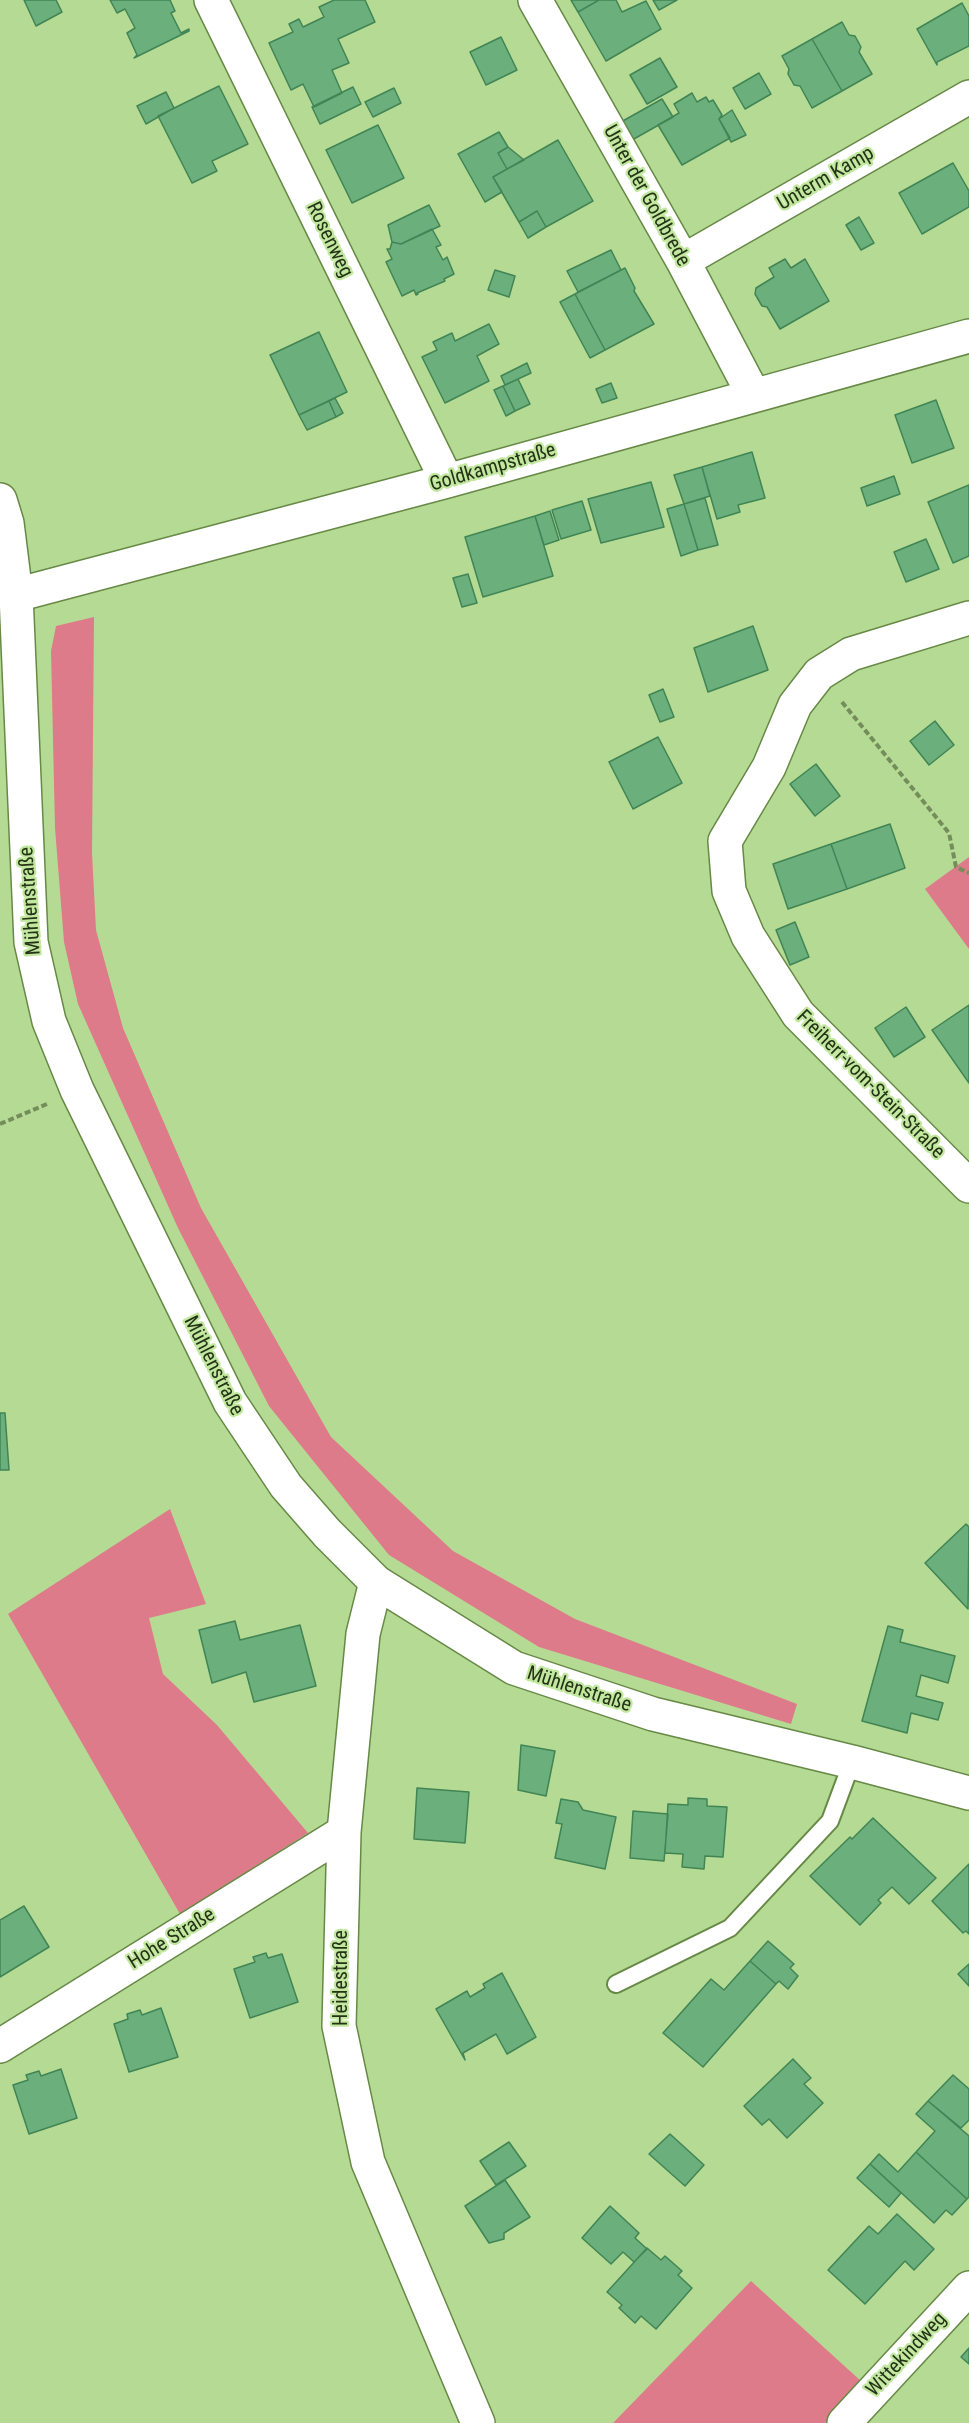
<!DOCTYPE html>
<html>
<head>
<meta charset="utf-8">
<style>
  body { margin:0 }
  canvas { display:block; background:#b5da94 }
</style>
</head>
<body>
<canvas width="969" height="2423"></canvas>
<script>
const ctx = document.querySelector('canvas').getContext('2d');
ctx.lineJoin = 'round';
function paint(path, color) { ctx.fillStyle = color; ctx.fill(path, 'evenodd'); }
function strokePath(path, color, width, dash) { ctx.strokeStyle = color; ctx.lineWidth = width; ctx.lineCap = dash ? 'butt' : 'round'; ctx.setLineDash(dash || []); ctx.stroke(path); }
function drawText(font, color, halo, rows, align = 'center') {
  ctx.font = font + ' "Roboto Condensed",sans-serif'; ctx.lineWidth = 4.5; ctx.setLineDash([]); ctx.textBaseline = 'middle'; ctx.strokeStyle = halo; ctx.fillStyle = color; for (const [text, x, y, turn = 0] of rows) {
    ctx.save(); ctx.translate(x, y); ctx.rotate((+turn || 0) * Math.PI / 180); ctx.textAlign = isNaN(turn) ? turn : align; if (halo) ctx.strokeText(text, 0, 0); ctx.fillText(text, 0, 0); ctx.restore();
  }
}
const green = new Path2D(`
  M94,617L92,853L96,930L123,1028L201,1208L331,1437L453,1551L575,1619L797,1704L791,1724L539,1647L389,1555L269,1406L178,1228L78,1004L64,942L55,828L51,651L56,626Z
  M969,857V949L925,889Z
  M170,1509L206,1604L149,1618L163,1674L217,1725L308,1833L180,1914L8,1614Z
  M751,2281L862,2382L825,2423H613Z`);
const building = new Path2D(`
  M24,0H56L62,12L36,26Z
  M110,0H170L175,11L171,13L181,33L189,29V31L134,58L137,55L127,33L135,28L125,9L117,13Z
  M334,0H365L375,22L338,39L349,63L332,70L342,93L314,107L303,84L291,90L269,43L293,32L289,24L299,19L303,27L324,17L319,7Z
  M571,0H599L578,12Z
  M599,0H616L622,12L646,1L661,29L606,61L578,12Z
  M653,0H677L659,10Z
  M962,3L969,16V46L937,62V65L917,29Z
  M842,22L849,35L855,36L861,47L859,52L872,74L842,91L812,39Z
  M501,37L517,70L486,85L470,52Z
  M812,39L842,91L812,108L800,86L794,85L788,74L789,69L782,56Z
  M660,58L677,87L647,104L630,75Z
  M759,73L771,94L745,109L733,88Z
  M219,86L248,144L212,161L217,171L192,183L158,116Z
  M353,87L361,104L320,124L312,107Z
  M394,88L401,103L373,117L365,102Z
  M166,92L174,108L146,124L137,106Z
  M692,93L697,102L706,97L709,102L713,100L722,115L719,119L730,138L682,165L658,125L679,113L674,104Z
  M662,99L673,117L632,140L621,122Z
  M732,110L746,135L731,142L719,119Z
  M378,125L404,178L352,203L326,150Z
  M499,132L508,147L498,153L507,169L493,177L502,192L485,202L458,154Z
  M558,140L593,201L546,227L537,211L519,222L493,177Z
  M508,147L524,160L507,169L498,153Z
  M953,163L969,191V207L922,234L899,193Z
  M429,205L440,226L401,244L392,242L388,225Z
  M537,211L546,227L528,238L519,222Z
  M859,217L874,243L861,250L846,225Z
  M432,229L441,245L436,247L443,260L447,257L454,274L444,279L445,281L417,293L418,294L416,295L414,290L402,296L386,262L392,259L387,249H390L392,242L401,244Z
  M611,250L621,270L578,292L567,271Z
  M785,259L791,268L805,259L829,301L780,329L767,307L762,306L755,294L756,288L774,277L769,268Z
  M625,268L635,288L634,291L654,324L605,350L575,294Z
  M495,270L515,276L509,297L488,290Z
  M575,294L605,350L590,358L560,302Z
  M489,324L499,344L477,356L489,381L445,403L422,357L437,350L433,342L452,333L455,341Z
  M319,332L347,392L299,415L270,355Z
  M527,363L531,373L505,385L501,376Z
  M518,379L530,404L515,411L503,386Z
  M611,383L617,398L602,403L596,389Z
  M503,386L515,411L506,416L494,390Z
  M335,398L343,413L336,417L329,401Z
  M936,400L954,448L912,463L895,415Z
  M329,401L336,417L307,430L299,415Z
  M752,452L765,498L738,505L740,512L717,519L702,467Z
  M702,467L710,496L684,504L674,475Z
  M894,476L900,494L867,506L861,488Z
  M651,482L664,527L601,543L588,499Z
  M969,485V556L953,563L928,502Z
  M705,498L718,545L698,550L684,504Z
  M582,501L591,530L561,539L552,510Z
  M684,504L698,550L681,556L667,509Z
  M550,511L559,540L544,545L535,516Z
  M535,516L553,576L483,597L465,537Z
  M926,539L939,569L906,582L894,552Z
  M468,574L477,603L462,607L453,578Z
  M753,626L768,670L708,692L694,648Z
  M663,689L674,717L660,722L649,695Z
  M935,721L954,745L929,765L910,741Z
  M658,737L682,783L633,809L609,762Z
  M816,764L840,796L815,816L790,784Z
  M890,824L905,868L847,889L831,844Z
  M831,844L847,889L788,909L773,864Z
  M795,922L809,957L790,965L776,930Z
  M969,1005V1083L932,1030Z
  M906,1007L925,1037L894,1057L875,1028Z
  M0,1413H5L9,1470H0Z
  M966,1524L969,1527L968,1609L925,1563Z
  M235,1621L240,1640L300,1625L316,1686L254,1702L246,1672L212,1683L199,1630Z
  M888,1626L903,1630L900,1642L955,1656L948,1683L921,1675L916,1696L943,1703L938,1720L911,1713L907,1733L862,1721Z
  M521,1745L555,1751L546,1796L518,1790Z
  M417,1788L469,1792L465,1843L414,1839Z
  M688,1798L707,1799V1806L727,1807L723,1857L705,1856L704,1869L682,1867L683,1854L665,1853L668,1804L688,1805Z
  M561,1799L578,1802L583,1810L616,1817L605,1869L555,1858L562,1824L556,1823Z
  M633,1811L668,1814L664,1861L630,1858Z
  M873,1818L936,1878L909,1904L892,1887L878,1900L881,1903L860,1925L810,1876L850,1837L852,1839Z
  M969,1864V1934L966,1931L963,1933L932,1901Z
  M24,1906L49,1947L0,1977V1920Z
  M768,1941L794,1964L790,1968L798,1976L788,1989L779,1981L776,1984L750,1961Z
  M266,1953L268,1958L282,1954L298,2002L250,2018L234,1969L255,1962L253,1957Z
  M750,1961L776,1984L703,2067L663,2033L711,1979L724,1990Z
  M969,1964V1986L958,1974Z
  M502,1973L536,2037L507,2054L496,2034L463,2053L465,2060L436,2009L467,1991L470,1997L485,1988L483,1984Z
  M161,2008L178,2057L129,2072L114,2024L128,2019L127,2014L140,2010L142,2015Z
  M793,2059L811,2078L804,2084L823,2103L787,2138L769,2119L762,2125L744,2106Z
  M61,2069L77,2118L29,2134L13,2085L28,2080L26,2075L39,2071L41,2076Z
  M953,2075L969,2089V2120L961,2128L928,2101Z
  M928,2101L969,2136V2197L967,2199L916,2152L935,2131L916,2114Z
  M670,2134L704,2165L685,2186L649,2154Z
  M509,2142L526,2166L496,2185L480,2161Z
  M916,2152L967,2199L952,2215L946,2210L934,2223L870,2164L879,2154L898,2172Z
  M870,2164L901,2193L889,2207L857,2178Z
  M505,2180L530,2217L504,2233V2239L489,2243L465,2206Z
  M610,2206L639,2233L635,2238L647,2249L634,2262L623,2252L611,2264L582,2238Z
  M897,2214L934,2249L914,2270L905,2261L865,2304L828,2270L869,2226L878,2234Z
  M647,2248L661,2260L665,2256L682,2271L678,2275L692,2288L656,2329L641,2316L635,2323L619,2308L622,2305L607,2292Z
  M969,2348V2364L961,2357Z`);
const path = new Path2D(`
  M842,702L949,833L956,867L969,873
  M0,1124L47,1104`);
const service = new Path2D(`
  M616,1984L730,1928L830,1821L852,1762`);
const minor = new Path2D(`
  M211,0L447,481
  M535,0L683,261L753,394
  M683,261L969,97
  M16,595L447,481L969,336
  M969,618L851,654L819,674L795,705L769,767L725,841L729,891L748,936L798,1014L969,1186
  M376,1582L363,1634L344,1832L339,2026L368,2162L478,2423
  M0,2046L344,1832
  M844,2423L969,2288`);
const tertiary = new Path2D(`
  M0,500L7,523L16,595L31,942L49,1021L77,1090L230,1402L286,1486L327,1533L376,1582L514,1668L653,1714L852,1762L969,1793`);
const streetNames = [
  ["Unterm Kamp",826,179,-30],
  ["Unter der Goldbrede",646,196,61],
  ["Rosenweg",329,240,64],
  ["Goldkampstraße",493,468,-16],
  ["Mühlenstraße",31,901,-94],
  ["Freiherr-vom-Stein-Straße",870,1085,45],
  ["Mühlenstraße",213,1366,63],
  ["Mühlenstraße",579,1690,18],
  ["Hohe Straße",172,1939,-32],
  ["Heidestraße",342,1978,-90],
  ["Wittekindweg",907,2355,-47]
];
paint(green, '#de7b8a');
paint(building, '#6baf7c');
strokePath(building, '#418554', 1.5);
strokePath(service, '#678946', 20);
strokePath(minor, '#678946', 36);
strokePath(tertiary, '#678946', 36);
strokePath(path, '#748e5b', 4, [6, 3]);
strokePath(service, '#fff', 16);
strokePath(minor, '#fff', 33);
strokePath(tertiary, '#fff', 33);
drawText('20px', '#243216', '#c2e8a0', streetNames);
</script>
</body>
</html>
